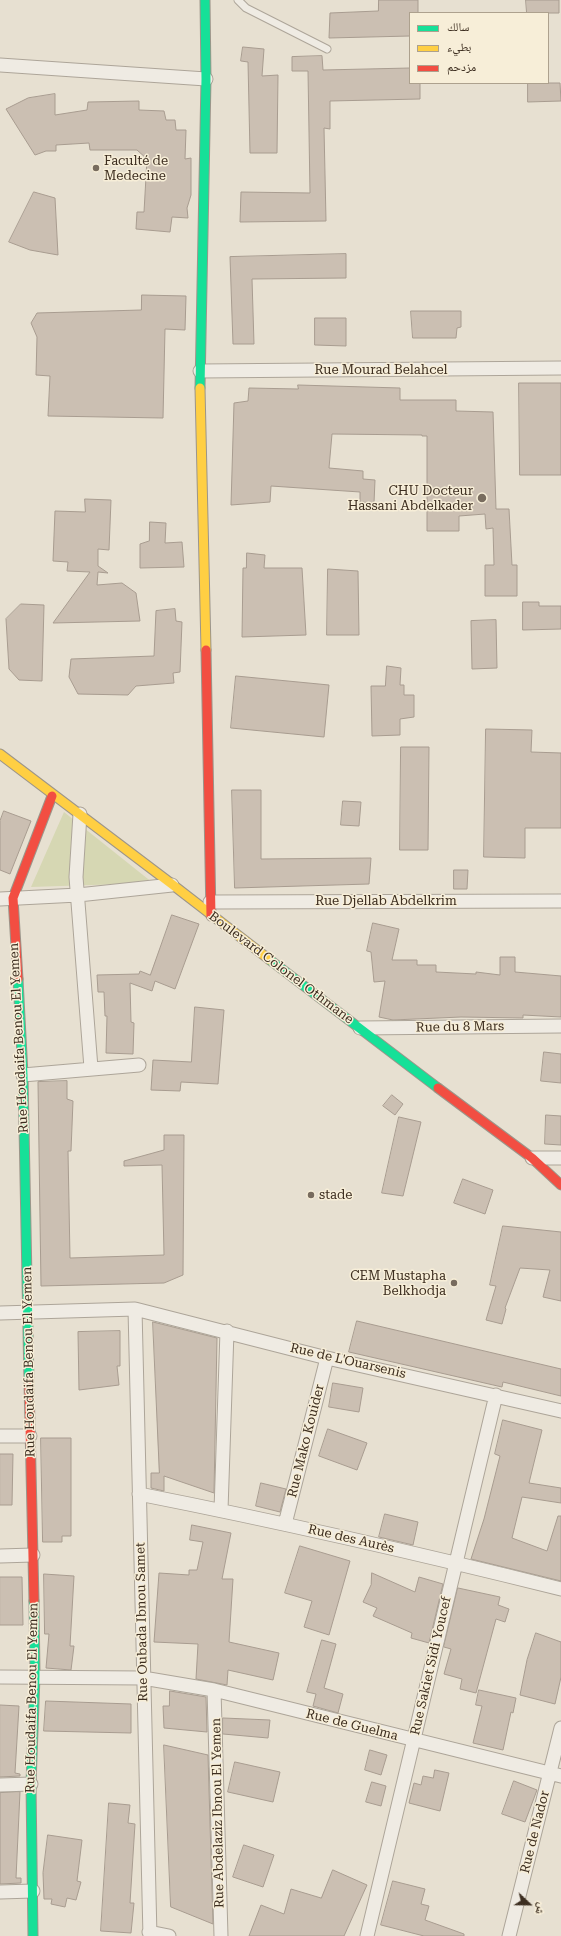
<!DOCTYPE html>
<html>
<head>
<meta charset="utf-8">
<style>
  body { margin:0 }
  #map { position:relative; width:561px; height:1936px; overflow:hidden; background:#e7e0d1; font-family:"Roboto Serif","Noto Naskh Arabic",serif }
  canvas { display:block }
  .legend { position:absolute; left:409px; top:12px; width:140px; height:72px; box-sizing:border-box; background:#f7eed8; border:1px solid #ada18e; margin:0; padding:5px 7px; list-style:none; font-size:12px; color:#3d2e20 }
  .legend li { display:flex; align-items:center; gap:8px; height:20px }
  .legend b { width:20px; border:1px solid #ada18e }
  .north { position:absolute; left:509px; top:1884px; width:40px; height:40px; -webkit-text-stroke:3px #f7eed8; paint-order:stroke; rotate:112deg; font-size:11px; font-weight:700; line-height:16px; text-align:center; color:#3d2e20 }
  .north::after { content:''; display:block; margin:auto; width:14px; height:18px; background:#3d2e20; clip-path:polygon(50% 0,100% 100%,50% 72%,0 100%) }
</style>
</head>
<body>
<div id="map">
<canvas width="561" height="1936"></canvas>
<ul class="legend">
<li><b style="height:5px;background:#16e098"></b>سالك</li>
<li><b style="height:5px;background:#ffcf43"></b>بطيء</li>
<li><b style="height:5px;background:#f24e42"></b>مزدحم</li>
</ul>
<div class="north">ش</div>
</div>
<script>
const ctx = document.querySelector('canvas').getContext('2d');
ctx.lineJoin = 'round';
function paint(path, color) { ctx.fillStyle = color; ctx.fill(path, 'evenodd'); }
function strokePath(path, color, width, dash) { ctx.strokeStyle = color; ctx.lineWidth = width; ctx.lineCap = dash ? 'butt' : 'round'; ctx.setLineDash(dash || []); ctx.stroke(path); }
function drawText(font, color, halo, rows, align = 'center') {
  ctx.font = font + ' "Roboto Serif",serif'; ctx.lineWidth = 3; ctx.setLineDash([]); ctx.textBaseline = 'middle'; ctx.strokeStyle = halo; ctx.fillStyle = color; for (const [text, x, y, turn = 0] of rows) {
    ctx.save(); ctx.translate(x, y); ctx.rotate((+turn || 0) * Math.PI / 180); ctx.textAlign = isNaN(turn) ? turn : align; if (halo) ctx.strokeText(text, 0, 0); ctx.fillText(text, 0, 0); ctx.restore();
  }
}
const green = new Path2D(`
  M64,812L153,883L31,887Z`);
const building = new Path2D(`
  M379,0H418V13H410V36L329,38L330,13L378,11Z
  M526,0H559V13H527Z
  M243,47L264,49L262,76L278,75L277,153H250L248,62L241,61Z
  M322,56L323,70L410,68V83H420V99L330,101V129L324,128L326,221L240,222L241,192L310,193L308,71H292V57Z
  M528,83H560L561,101L528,102Z
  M55,94V115L87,110L88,102L139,101V110L164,111L166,120H175L176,130H186L185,159L191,158V195L187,208L188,218L172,217L170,232L136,229L137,212H144L147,159L137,150H90L89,143L56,145V151H46L35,155L6,109L28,98Z
  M34,192L55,198L58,255L30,250L9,242Z
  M346,254V278L252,279L254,344H233L230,257Z
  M142,295L186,296L185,330L165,329L163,418L48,416L50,376L36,375L37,337L31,323L37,313L141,310Z
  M411,311H461V327L457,328L456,338H413Z
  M315,318H346V346L315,345Z
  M519,383H561V475H520Z
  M298,385L400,388V400H456V411L493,412L496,509H509L512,565H517V596H485V565H494L493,528L486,529L485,514L459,516V531H427V436H422V435L332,434L329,468L363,471V479L375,480L374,503L360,502V492L271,486L270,502L231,505L234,403L248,401L249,388L298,389Z
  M85,499L111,500L109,550L98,549V566L108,573L98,572L97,585L122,583L136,593L140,621L53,623L90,572L67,571L68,562L53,561L55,511L85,512Z
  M150,522L166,523L165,543L182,542L184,567L140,568V544L149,541Z
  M247,553L265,555L264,568H302L306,635L242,637L243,568H246Z
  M328,569L358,571L359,635H327Z
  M523,602H539V606H561V629L523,630Z
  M21,604L44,605L42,681L19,680L9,669L6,619Z
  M175,609L176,621L182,622L180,672L173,673L174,683L136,686L128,695L78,694L69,677L71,659L154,656L156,611Z
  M496,620L497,668L472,669L471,621Z
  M387,666L401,668L400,685H404V695H414V717L400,719V735L372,736L371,686H385Z
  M236,676L329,685L324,737L231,728Z
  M486,729L532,730L531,752L561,753V828H525V858L484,857Z
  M401,747H429L428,850H400Z
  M232,790H261V859L371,858L369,884L235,888Z
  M343,801L361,802L359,826L341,825Z
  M4,811L31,821L10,874L0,870V821Z
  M454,870H468L467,889H454Z
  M172,915L199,924L175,989L155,981L152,991L130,983L131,1022L134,1023L133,1054L106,1053L107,1016H105L104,992H98L97,975L139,974L140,971L150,975Z
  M373,923L399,929L392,960H417V965H436V972L476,974V972L500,975V957H515V972L561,976V1017L523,1015V1018L461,1017L393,1020L379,1017L385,981L374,982L371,952L367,951Z
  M195,1007L224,1010L218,1084L181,1082L180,1091L151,1090L153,1060L191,1062Z
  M544,1052L561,1054V1083L541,1081Z
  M67,1081V1099L73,1101L71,1151H68L70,1258L164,1255L162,1165L124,1166V1161L164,1150V1135H184L183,1275L164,1283L41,1286L38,1082Z
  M392,1095L403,1104L395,1115L383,1106Z
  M546,1115L561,1116V1145L545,1144Z
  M399,1117L421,1122L403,1196L382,1193Z
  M463,1179L493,1190L485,1214L454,1203Z
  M503,1226L561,1232V1301L543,1297L550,1270L520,1268L505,1308L506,1309L502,1324L486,1320L496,1286L490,1285Z
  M357,1321L561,1369V1396L503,1382L502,1387L349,1352Z
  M153,1322L217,1338L214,1493L164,1476V1491L151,1488V1473H159Z
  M120,1331V1366H117L119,1385L79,1390L78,1332Z
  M333,1383L363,1388L359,1412L329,1407Z
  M503,1420L542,1430L529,1483L561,1488V1503L522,1497L512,1538L547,1551L558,1516H561V1581L471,1559L484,1519L500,1456L495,1454Z
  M328,1429L367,1443L357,1470L319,1456Z
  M41,1438H71V1536H62V1542H43Z
  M0,1454H13L12,1505H0Z
  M261,1483L286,1489L280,1512L256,1506Z
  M385,1514L418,1522L413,1545L379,1537Z
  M192,1525L231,1533L222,1579H233L229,1642L279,1653L273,1680L228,1670L227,1685L196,1679L198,1644L154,1642L159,1573L189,1575V1570H197L203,1542L190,1540Z
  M300,1546L350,1561L329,1635L304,1627L312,1601L285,1593Z
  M372,1573L415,1592L419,1577L443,1584L429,1643L411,1638L412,1633L373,1616L377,1608L363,1602L371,1585Z
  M44,1574L74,1576L70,1646H74L71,1670L46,1668L49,1634H45Z
  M0,1577H22L23,1625H0Z
  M458,1588L500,1597L498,1605L509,1609L505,1622L496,1619L476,1693L460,1689L462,1679L444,1674L451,1649L444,1647Z
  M536,1633L561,1642V1677L555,1704L520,1695L527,1660Z
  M322,1640L336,1644L324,1688L343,1694L338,1713L313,1706L316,1694L307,1692Z
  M479,1690L516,1698L513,1713L511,1712L503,1750L473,1743L482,1706L476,1705Z
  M170,1691L206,1697L207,1732L164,1728L163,1706H169Z
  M46,1701L131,1704V1733L44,1731Z
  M0,1705L19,1706L15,1773L20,1774V1776L0,1777Z
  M223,1718L270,1720L268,1738L223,1734Z
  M164,1745L208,1755L213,1924L171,1907Z
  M370,1750L387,1755L381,1775L365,1770Z
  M235,1762L280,1772L273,1802L228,1792Z
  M435,1770L449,1773L440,1811L409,1803L414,1783L421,1785L423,1776L433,1778Z
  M514,1781L537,1790L525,1822L502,1814Z
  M372,1782L386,1786L381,1806L366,1802Z
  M20,1792L16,1878H21V1883L0,1884V1793Z
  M109,1803L130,1805L128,1823L135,1824L130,1903H134L131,1933L101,1931Z
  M48,1835L82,1840L77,1881L81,1882L76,1900L67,1898L65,1907L51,1904L52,1899H44L43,1873Z
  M244,1845L274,1855L263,1887L233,1877Z
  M333,1870L367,1885L344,1936H249L261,1905L284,1914L291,1889L321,1898Z
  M393,1881L425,1889L421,1904L429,1906L425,1920L464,1934V1936H424L381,1925Z`);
const lane = new Path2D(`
  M238,0L246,8L327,49`);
const street = new Path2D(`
  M0,65L206,79
  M200,371L561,368
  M80,814L76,877L91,1068
  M0,899L78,895L172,885
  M210,902L561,901
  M360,1028L561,1026
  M23,1075L139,1065
  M532,1158H561
  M135,1309L150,1936
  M0,1313L135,1309L327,1358L561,1411
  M0,1436H30
  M139,1494C281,1522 421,1554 561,1589
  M221,1510L227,1331
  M285,1524L327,1358
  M0,1556L33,1555
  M0,1677L143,1678L214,1690L561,1776
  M214,1690L221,1936
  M0,1785L31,1784
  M0,1892L33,1891
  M149,1932L169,1936
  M367,1936L496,1395
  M509,1936L561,1728`);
const fast = new Path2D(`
  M200,388L206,79L205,0
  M270,960L438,1088
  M18,979L23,1075L29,1382
  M33,1936L31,1784L35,1676L34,1601`);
const slow = new Path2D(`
  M200,388L206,650
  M0,754L173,885L270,960`);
const jam = new Path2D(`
  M206,650L211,916
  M18,979L13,898L52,796
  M438,1088L532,1158L561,1185
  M29,1382L34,1601`);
const markers = [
  [96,168,4,"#786c5e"],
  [482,498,5,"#786c5e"],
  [311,1195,4,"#786c5e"],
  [454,1283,4,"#786c5e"]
];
const poiNames = [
  ["Faculté de",104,161],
  ["Medecine",104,176],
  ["CHU Docteur",473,491,"right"],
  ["Hassani Abdelkader",473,506,"right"],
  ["stade",319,1195],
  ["CEM Mustapha",446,1276,"right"],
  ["Belkhodja",446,1291,"right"]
];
const streetNames = [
  ["Rue Mourad Belahcel",381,370],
  ["Rue Djellab Abdelkrim",386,901],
  ["Boulevard Colonel Othmane",281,968,37],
  ["Rue du 8 Mars",460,1027,-1],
  ["Rue Houdaifa Benou El Yemen",19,1038,-93],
  ["Rue de L'Ouarsenis",348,1361,13],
  ["Rue Houdaifa Benou El Yemen",29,1362,-91],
  ["Rue Mako Kouider",306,1441,-76],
  ["Rue des Aurès",351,1539,13],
  ["Rue Oubada Ibnou Samet",142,1622,-91],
  ["Rue Sakiet Sidi Youcef",431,1666,-77],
  ["Rue Houdaifa Benou El Yemen",32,1698,-89],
  ["Rue de Guelma",352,1725,14],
  ["Rue Abdelaziz Ibnou El Yemen",218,1813,-91],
  ["Rue de Nador",535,1832,-76]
];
paint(green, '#d6d7b3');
paint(building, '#cbbfb2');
strokePath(building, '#a89c90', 1);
strokePath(lane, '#ada599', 9);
strokePath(street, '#ada599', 15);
strokePath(fast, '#9c958a', 11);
strokePath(slow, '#9c958a', 11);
strokePath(jam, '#9c958a', 11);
strokePath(lane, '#efebe3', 7);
strokePath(street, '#efebe3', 13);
strokePath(fast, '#16e098', 9);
strokePath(slow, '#ffcf43', 9);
strokePath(jam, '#f24e42', 9);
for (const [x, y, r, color] of markers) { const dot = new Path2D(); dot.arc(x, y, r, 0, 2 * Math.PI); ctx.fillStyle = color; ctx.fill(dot); strokePath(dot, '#f7eed8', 1.5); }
drawText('13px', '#3d2e20', '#f7eed8', poiNames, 'left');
drawText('13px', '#3d2e20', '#f7eed8', streetNames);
</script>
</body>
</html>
